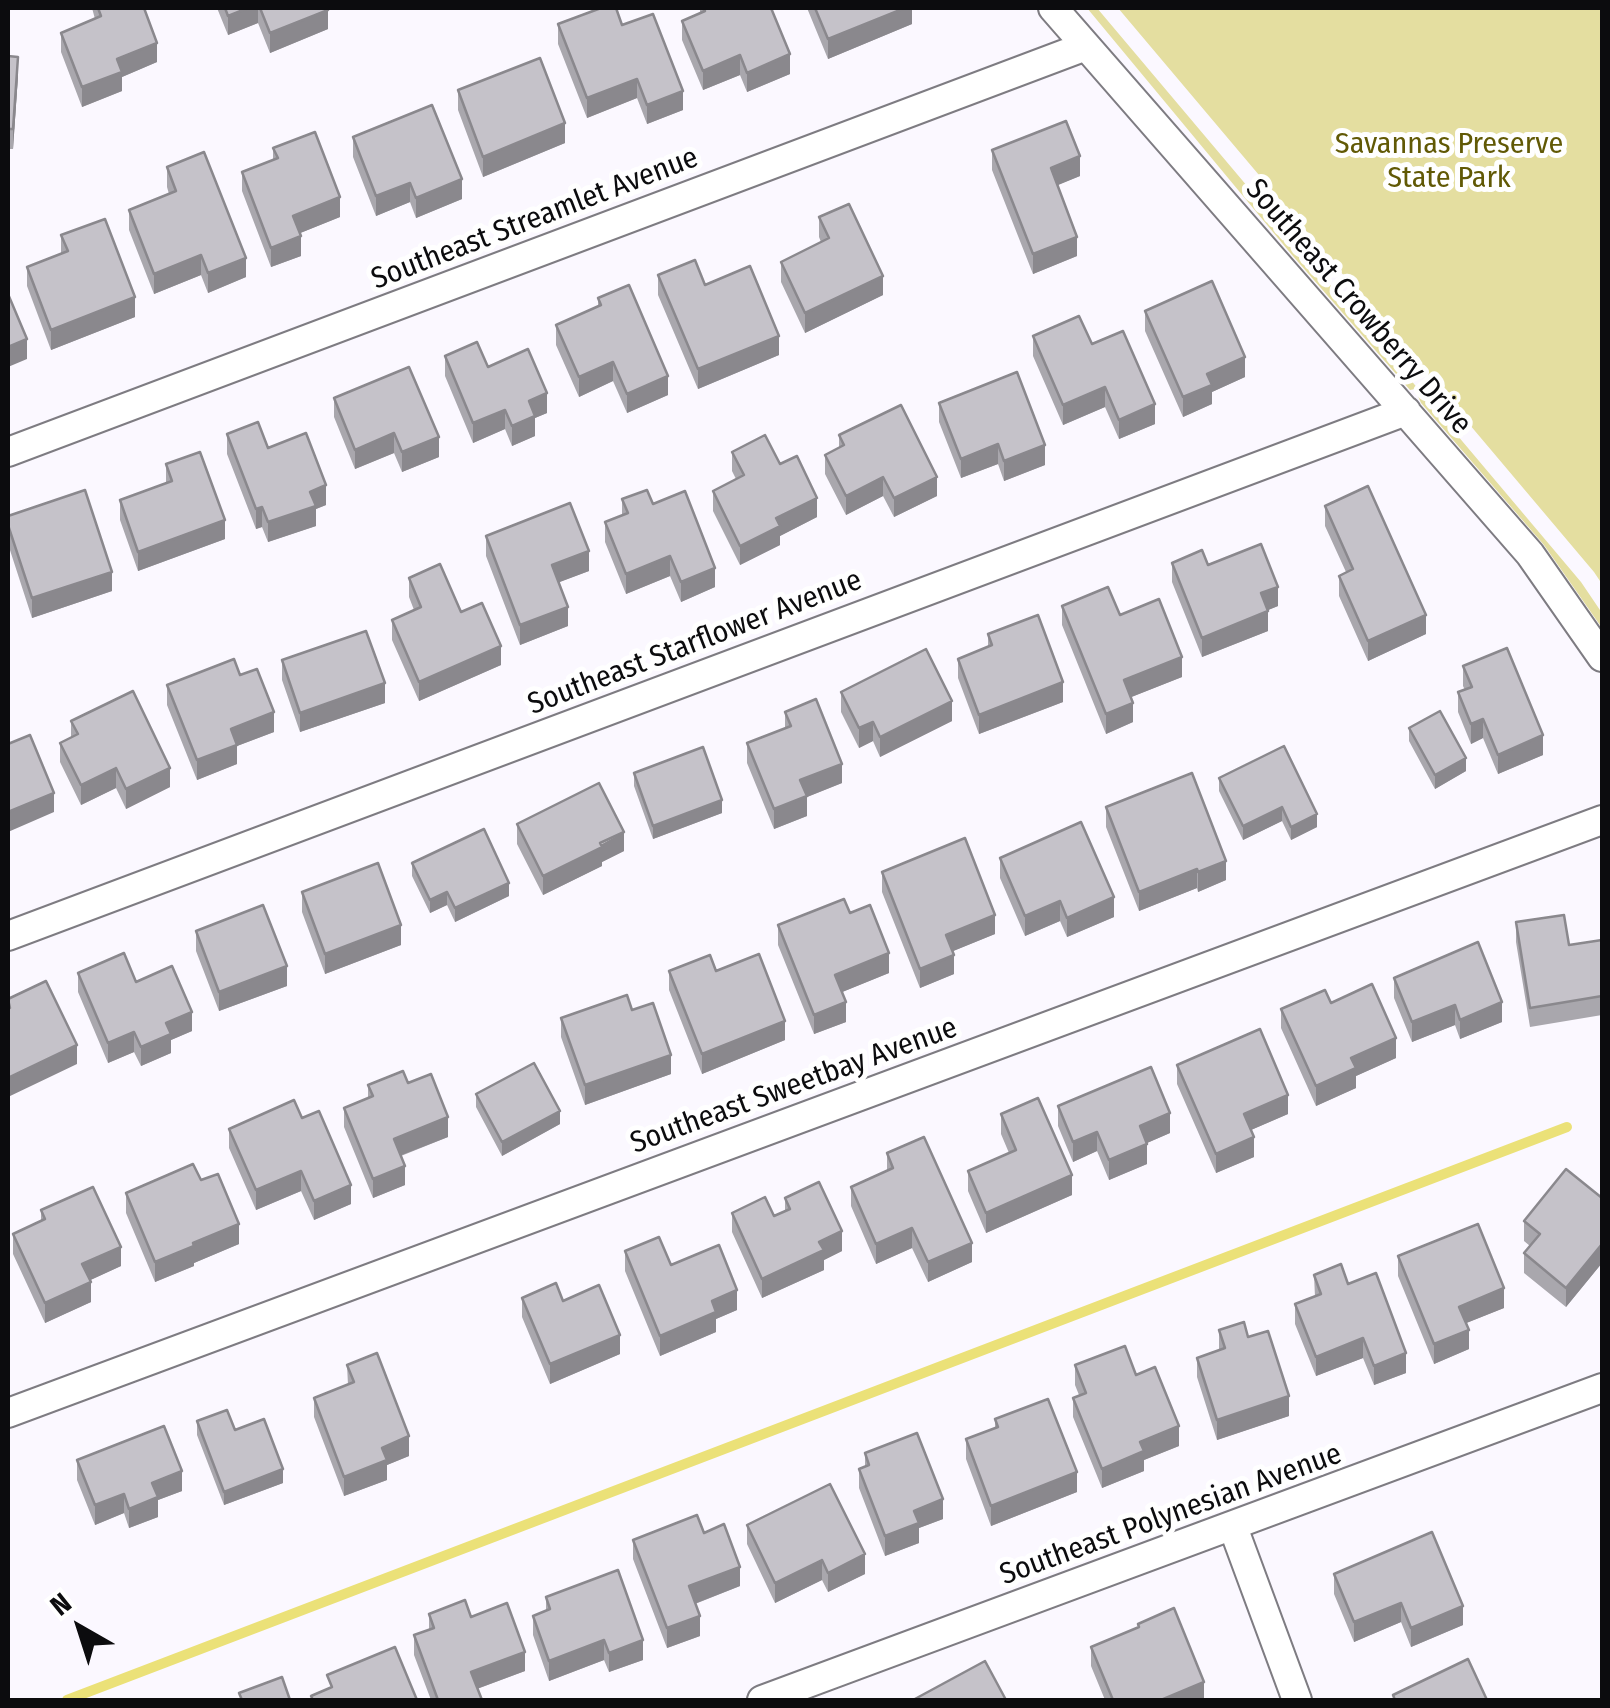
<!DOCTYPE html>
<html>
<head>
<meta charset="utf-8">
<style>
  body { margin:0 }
  #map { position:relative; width:1610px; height:1708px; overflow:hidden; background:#fbf8ff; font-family:"Fira Sans Condensed",sans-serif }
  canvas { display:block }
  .frame { position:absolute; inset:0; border:10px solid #0c0c0e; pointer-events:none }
  .north { position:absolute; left:30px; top:1578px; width:100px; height:100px; -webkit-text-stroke:8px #fff; paint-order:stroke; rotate:321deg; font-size:28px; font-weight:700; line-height:40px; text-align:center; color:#0c0c0e }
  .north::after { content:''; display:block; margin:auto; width:35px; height:45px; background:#0c0c0e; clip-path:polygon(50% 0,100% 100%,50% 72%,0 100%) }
</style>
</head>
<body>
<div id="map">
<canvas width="1610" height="1708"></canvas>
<div class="frame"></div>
<div class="north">N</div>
</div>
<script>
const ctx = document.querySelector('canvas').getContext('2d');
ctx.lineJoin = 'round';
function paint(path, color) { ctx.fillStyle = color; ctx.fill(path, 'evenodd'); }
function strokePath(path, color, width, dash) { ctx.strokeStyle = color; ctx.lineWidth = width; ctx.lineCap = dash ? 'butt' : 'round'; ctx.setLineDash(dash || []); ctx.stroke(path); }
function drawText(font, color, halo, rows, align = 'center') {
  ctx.font = font + ' "Fira Sans Condensed",sans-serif'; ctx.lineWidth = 10; ctx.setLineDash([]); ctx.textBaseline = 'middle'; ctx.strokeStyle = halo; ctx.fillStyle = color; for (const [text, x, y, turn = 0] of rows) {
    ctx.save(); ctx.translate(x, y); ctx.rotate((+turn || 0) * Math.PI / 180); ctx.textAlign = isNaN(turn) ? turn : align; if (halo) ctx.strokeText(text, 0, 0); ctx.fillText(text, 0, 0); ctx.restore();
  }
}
const green = new Path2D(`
  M1087,8H1097L1581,582L1602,613V628L1544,545L1421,403L1415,389L1410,390L1292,255Z
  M1118,8H1602V584L1594,572Z`);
const stream = new Path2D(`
  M67,1700L1567,1127`);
const minor = new Path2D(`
  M1053,8L1530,554L1602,657
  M8,452L1086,46
  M8,936L1406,411
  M8,1413L1602,820
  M1233,1527L1297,1700
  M762,1700L1602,1388`);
const wall = new Path2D(`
  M92,8H144L157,62L122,77V91L82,107L61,52V33L95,19Z
  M217,8H327L328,29L270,53L258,23L228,35Z
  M700,8H771L790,74L747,92L740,75L703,90L682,40V21L700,13Z
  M807,8H912V24L828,59Z
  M558,24L622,25L683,110L647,124L637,98L587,118L558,44Z
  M8,56L18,76L13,149H8Z
  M458,90L565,143L483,177L458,110Z
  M353,137L462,199L416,218L410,202L376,216L353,157Z
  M273,148L340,217L300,233L301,256L271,267L242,191V172L273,160Z
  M992,150L1080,176L1057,185L1077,256L1033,274L992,170Z
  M167,167L246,277L208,293L201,275L154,294L129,230V210L169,194L167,187Z
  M819,217L883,295L805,333L781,282V262L821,242L819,237Z
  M61,235L135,317L51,350L27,286V267L61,254Z
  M658,275L779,355L698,389L658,295Z
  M598,298L668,395L627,413L613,381L579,397L556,345V325L598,306Z
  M1145,311L1245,377L1212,392V404L1183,417L1145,331Z
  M1033,336L1092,344L1155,424L1119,439L1105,407L1063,425L1033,356Z
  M445,356L488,367L547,413L535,418V436L512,446L505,429L473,443L445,376Z
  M334,398L439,457L402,472L394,453L355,469L334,417Z
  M939,403L1045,465L1004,481L998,464L961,478L939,422Z
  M227,434L268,448L326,505L316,509V526L268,542L262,527L256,529L227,454Z
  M839,435L937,496L894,517L883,496L846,515L825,474V455L839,448Z
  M732,452L780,464L817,517L780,536V545L740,565L713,511V491L736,479L732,471Z
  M166,464L225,539L138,571L120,520V500L166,483Z
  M622,499L653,504L715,587L681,602L670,576L626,594L605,542V522L622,515Z
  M1325,506L1426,634L1368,661L1339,596V576L1346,572L1325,526Z
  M8,516L112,591L32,618L8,544Z
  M486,536L589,571L559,582L568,626L520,645L486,556Z
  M1172,563L1208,565L1278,606L1268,610V631L1202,657L1172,582Z
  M409,578L461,612L501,665L419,701L392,640V620L414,610L409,597Z
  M1062,606L1120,615L1182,677L1131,697L1133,722L1106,734L1062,625Z
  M988,634L1063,702L979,734L958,678V659L988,647Z
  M282,660L385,703L300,732L282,680Z
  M1463,666L1543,755L1498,774L1483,738L1471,744L1458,712V692L1465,690L1463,686Z
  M240,675L274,732L237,746V764L197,780L167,705V685Z
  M841,692L952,721L880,757L873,741L859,748L841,712Z
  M785,712L842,783L807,797V816L774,829L747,763V743L785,728Z
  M71,721L170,787L126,809L116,788L81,805L60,762V743L71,737Z
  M1409,728L1466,771L1435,789L1409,741Z
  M1284,746L1317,827L1291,840L1282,821L1243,840L1219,791V778Z
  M634,773L722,813L653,839L634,786Z
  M1106,807L1226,880L1198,892L1197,888L1139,911L1106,827Z
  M517,824L624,851L602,862V866L543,895L517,844Z
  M1000,858L1114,917L1067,937L1060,921L1025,936L1000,878Z
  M412,863L509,896L455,922L447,905L430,913L412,876Z
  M882,872L995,934L953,951L954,974L920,988L882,892Z
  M302,892L401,945L325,974L302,912Z
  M850,913L889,973L842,992L846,1022L814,1034L778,945V925Z
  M1516,922L1569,945L1602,940V1015L1530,1027L1516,942Z
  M196,931L287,986L219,1011L196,951Z
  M669,971H716L785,1040L702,1074L669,990Z
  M78,973L136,982L192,1031L171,1040V1053L141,1066L134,1052L108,1063L78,992Z
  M1394,978L1502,1022L1460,1039L1455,1025L1412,1042L1394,998Z
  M1331,1003L1396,1058L1356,1076V1088L1316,1106L1281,1028V1009Z
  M632,1010L671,1074L585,1105L561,1037V1018Z
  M1177,1065L1288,1114L1251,1130L1254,1157L1216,1173L1177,1084Z
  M408,1083L448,1137L401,1156L405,1185L373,1198L344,1127V1108L368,1098V1085Z
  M476,1094L560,1124L502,1156L476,1107Z
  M1058,1106L1170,1133L1147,1143V1164L1109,1180L1097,1151L1073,1162L1058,1126Z
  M1001,1114L1072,1195L986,1233L968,1191V1171L1009,1153L1001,1134Z
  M302,1118L351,1204L314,1220L301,1191L256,1210L229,1148V1129Z
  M887,1153L972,1262L928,1282L912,1248L876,1264L851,1206V1187L887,1171Z
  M201,1180L239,1244L194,1263V1266L155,1282L126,1213V1193Z
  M785,1198L842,1251L824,1260V1270L762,1298L732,1232V1213L774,1216L785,1211Z
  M1602,1198V1263L1566,1307L1524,1273V1253L1530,1246L1524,1241V1221Z
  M41,1210L121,1266L90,1280L91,1302L45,1323L13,1254V1234L41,1221Z
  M625,1251L671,1265L737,1310L716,1319V1332L660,1356L625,1271Z
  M1398,1256L1504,1308L1466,1323L1469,1349L1434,1364L1398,1276Z
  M1314,1275L1348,1284L1406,1373L1374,1385L1363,1358L1316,1376L1295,1324V1304L1315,1297Z
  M522,1298L563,1301L620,1354L550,1384L522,1317Z
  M1219,1330L1248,1337L1289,1416L1217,1440L1197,1377V1358L1219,1350Z
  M347,1365L409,1456L387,1465V1480L344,1496L314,1417V1398L348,1385Z
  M1075,1365L1136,1375L1179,1446L1144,1460V1471L1102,1488L1073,1417V1398L1079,1395L1075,1385Z
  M995,1419L1077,1492L991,1526L966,1459V1439L995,1428Z
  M197,1421L283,1483L224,1505L197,1435Z
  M865,1453L943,1519L919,1528V1543L885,1556L859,1488V1469L865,1466Z
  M77,1460L182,1491L158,1500V1517L129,1528L124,1513L95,1525L77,1480Z
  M747,1525L865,1574L828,1592L822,1580L775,1603L747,1544Z
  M704,1533L740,1586L695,1604L700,1636L667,1648L633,1559V1540Z
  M1334,1574L1463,1625L1411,1647L1401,1622L1354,1642L1334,1594Z
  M546,1597L643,1660L609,1672L604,1660L549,1681L533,1635V1616L546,1611Z
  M429,1614L471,1617L525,1671L477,1689L482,1700H431L414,1655V1635L429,1630Z
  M1138,1624L1204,1700H1105L1091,1666V1647L1138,1627Z`);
const shadedWall = new Path2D(`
  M248,8H258V23L228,35V16Z
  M905,8H912V24L828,59V39Z
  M328,10V29L270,53V33Z
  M157,43V62L122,77V91L82,107V87L117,59Z
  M790,54V74L747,92V73Z
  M740,55V75L703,90V71Z
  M18,57V76L13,149V129Z
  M637,79V98L587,118V98Z
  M683,91V110L647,124V105Z
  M565,123V143L483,177V157Z
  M1080,156V176L1051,188V168Z
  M462,179V199L416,218V198Z
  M410,183V202L376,216V196Z
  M340,197V217L293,236V216Z
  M301,236V256L271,267V248Z
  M1077,237V256L1033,274V254Z
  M201,255V275L154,294V274Z
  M246,258V277L208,293V273Z
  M883,276V295L805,333V313Z
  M135,297V317L51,350V330Z
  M779,336V355L698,389V369Z
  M27,339V359L8,367V347Z
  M1245,357V377L1212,392V404L1183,417V397L1207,374Z
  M613,362V381L579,397V377Z
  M668,376V395L627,413V394Z
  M1105,387V407L1063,425V405Z
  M547,393V413L535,418V436L512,446V426L529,401Z
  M1155,404V424L1119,439V420Z
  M505,410V429L473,443V423Z
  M394,433V453L355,469V450Z
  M439,437V457L402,472V452Z
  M998,444V464L961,478V459Z
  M1045,445V465L1004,481V461Z
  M883,477V496L846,515V496Z
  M937,477V496L894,517V498Z
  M326,485V505L316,509V526L268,542V522L310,492Z
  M817,498V517L780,536V545L740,565V546L776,518Z
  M262,507V527L256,529V509Z
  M225,520V539L138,571V552Z
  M589,551V571L552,585V565Z
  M670,556V576L626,594V574Z
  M715,568V587L681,602V582Z
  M112,572V591L32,618V598Z
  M1278,587V606L1261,613V593Z
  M568,607V626L520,645V625Z
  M1268,611V631L1202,657V638Z
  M1426,615V634L1368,661V641Z
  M501,646V665L419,701V682Z
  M1182,657V677L1124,700V680Z
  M1063,682V702L979,734V715Z
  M385,683V703L300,732V713Z
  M952,701V721L880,757V737Z
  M1133,703V722L1106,734V714Z
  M274,712V732L237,746V764L197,780V760L231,729Z
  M1483,719V738L1471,744V724Z
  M873,722V741L859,748V728Z
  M1543,735V755L1498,774V755Z
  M1466,758V771L1435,789V775Z
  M842,764V783L807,797V816L774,829V809L800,780Z
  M116,768V788L81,805V785Z
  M170,768V787L126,809V789Z
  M54,793V812L8,832V812Z
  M722,800V813L653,839V826Z
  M1282,807V821L1243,840V826Z
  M1317,814V827L1291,840V827Z
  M624,832V851L602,862V866L543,895V876Z
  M1226,861V880L1198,892V872Z
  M1197,869V888L1139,911V892Z
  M509,883V896L455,922V908Z
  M447,892V905L430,913V900Z
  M1114,897V917L1067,937V918Z
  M1060,901V921L1025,936V916Z
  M995,915V934L946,954V935Z
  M401,925V945L325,974V954Z
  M889,953V973L835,995V975Z
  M954,955V974L920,988V969Z
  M287,966V986L219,1011V992Z
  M846,1002V1022L814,1034V1015Z
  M1502,1002V1022L1460,1039V1020Z
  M1455,1005V1025L1412,1042V1022Z
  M192,1012V1031L171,1040V1053L141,1066V1047L166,1023Z
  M785,1021V1040L702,1074V1054Z
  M134,1032V1052L108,1063V1043Z
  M1396,1038V1058L1356,1076V1088L1316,1106V1086L1351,1058Z
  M77,1045V1064L8,1097V1078Z
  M671,1055V1074L585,1105V1085Z
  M1288,1095V1114L1244,1133V1114Z
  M560,1111V1124L502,1156V1142Z
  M1170,1113V1133L1140,1146V1126Z
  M448,1117V1137L394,1158V1139Z
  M1097,1132V1151L1073,1162V1142Z
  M1254,1137V1157L1216,1173V1154Z
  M1147,1144V1164L1109,1180V1160Z
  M405,1166V1185L373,1198V1179Z
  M301,1171V1191L256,1210V1190Z
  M1072,1175V1195L986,1233V1213Z
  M351,1185V1204L314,1220V1201Z
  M239,1224V1244L194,1263V1266L155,1282V1262L193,1243Z
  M912,1228V1248L876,1264V1244Z
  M842,1231V1251L824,1260V1270L762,1298V1279L819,1242Z
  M972,1243V1262L928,1282V1262Z
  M1602,1244V1263L1566,1307V1288Z
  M121,1247V1266L82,1284V1264Z
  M91,1282V1302L45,1323V1303Z
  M1504,1288V1308L1459,1326V1307Z
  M737,1290V1310L716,1319V1332L660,1356V1336L712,1301Z
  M1469,1330V1349L1434,1364V1344Z
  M620,1335V1354L550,1384V1364Z
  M1363,1338V1358L1316,1376V1357Z
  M1406,1353V1373L1374,1385V1366Z
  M1289,1396V1416L1217,1440V1420Z
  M1179,1426V1446L1144,1460V1471L1102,1488V1469L1140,1442Z
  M409,1436V1456L387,1465V1480L344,1496V1477L382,1448Z
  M283,1469V1483L224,1505V1492Z
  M182,1471V1491L158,1500V1517L129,1528V1509L152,1483Z
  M1077,1472V1492L991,1526V1506Z
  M124,1494V1513L95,1525V1505Z
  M943,1499V1519L919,1528V1543L885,1556V1536L914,1511Z
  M865,1554V1574L828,1592V1573Z
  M822,1560V1580L775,1603V1583Z
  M740,1567V1586L689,1606V1586Z
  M1401,1603V1622L1354,1642V1622Z
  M1463,1606V1625L1411,1647V1628Z
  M700,1616V1636L667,1648V1628Z
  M604,1640V1660L549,1681V1661Z
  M643,1640V1660L609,1672V1653Z
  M525,1652V1671L471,1691V1672Z
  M1204,1682V1700H1161Z`);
const building = new Path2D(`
  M98,8H144L157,43L117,59L122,72L82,87L61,33L101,16Z
  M225,8H248L228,16Z
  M260,8H327L328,10L270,33Z
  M601,8H616L622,25L653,14L683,91L647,105L637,79L587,98L558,24Z
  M703,8H771L790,54L747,73L740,55L703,71L682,21L705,11Z
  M815,8H905L828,39Z
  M8,56L18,57L13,129H8Z
  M540,58L565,123L483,157L458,90Z
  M432,105L462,179L416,198L410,183L376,196L353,137Z
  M1066,121L1080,156L1051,168L1077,237L1033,254L992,150Z
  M315,132L340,197L293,216L301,236L271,248L242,172L278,158L273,148Z
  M204,152L246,258L208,273L201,255L154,274L129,210L176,191L167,167Z
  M849,204L883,276L805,313L781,262L829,238L819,217Z
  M105,219L135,297L51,330L27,267L68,251L61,235Z
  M695,260L705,285L750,266L779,336L698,369L658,275Z
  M1212,281L1245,357L1207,374L1212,385L1183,397L1145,311Z
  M629,285L668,376L627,394L613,362L579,377L556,325L601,305L598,298Z
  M8,294L27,339L8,347Z
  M1079,316L1092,344L1123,331L1155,404L1119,420L1105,387L1063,405L1033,336Z
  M477,342L488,367L528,349L547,393L529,401L535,416L512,426L505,410L473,423L445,356Z
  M409,367L439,437L402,452L394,433L355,450L334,398Z
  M1017,372L1045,445L1004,461L998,444L961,459L939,403Z
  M901,405L937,477L894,498L883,477L846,496L825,455L844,445L839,435Z
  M258,422L268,448L306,433L326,485L310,492L316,506L268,522L262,507L256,509L227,434Z
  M765,435L780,464L797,456L817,498L776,518L780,526L740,546L713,491L744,475L732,452Z
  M200,452L225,520L138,552L120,500L172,481L166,464Z
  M1368,486L1426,615L1368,641L1339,576L1353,569L1325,506Z
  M85,490L112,572L32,598L8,525V516Z
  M647,490L653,504L685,491L715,568L681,582L670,556L626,574L605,522L628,513L622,499Z
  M570,503L589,551L552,565L568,607L520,625L486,536Z
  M1261,544L1278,587L1261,593L1268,611L1202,638L1172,563L1202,550L1208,565Z
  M440,564L461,612L482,603L501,646L419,682L392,620L421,607L409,578Z
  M1108,587L1120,615L1159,599L1182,657L1124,680L1133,703L1106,714L1062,606Z
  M1038,615L1063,682L979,715L958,659L992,645L988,634Z
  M366,631L385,683L300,713L282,660Z
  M1507,648L1543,735L1498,755L1483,719L1471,724L1458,692L1472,687L1463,666Z
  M926,649L952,701L880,737L873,722L859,728L841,692Z
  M234,659L240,675L257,669L274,712L231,729L237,745L197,760L167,685Z
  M133,691L170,768L126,789L116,768L81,785L60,743L78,734L71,721Z
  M816,699L842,764L800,780L807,796L774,809L747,743L791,726L785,712Z
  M1440,711L1466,758L1435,775L1409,728Z
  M30,735L54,793L8,812V744Z
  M1284,746L1317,814L1291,827L1282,807L1243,826L1219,778Z
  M703,747L722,800L653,826L634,773Z
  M1192,773L1226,861L1198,872L1197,869L1139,892L1106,807Z
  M599,783L624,832L600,843L602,847L543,876L517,824Z
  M1081,822L1114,897L1067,918L1060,901L1025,916L1000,858Z
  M484,829L509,883L455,908L447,892L430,900L412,863Z
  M965,838L995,915L946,935L954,955L920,969L882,872Z
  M378,863L401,925L325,954L302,892Z
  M844,899L850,913L870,905L889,953L835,975L846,1002L814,1015L778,925Z
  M263,905L287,966L219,992L196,931Z
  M1564,915L1569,945L1602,940V996L1530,1008L1516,922Z
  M1478,942L1502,1002L1460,1020L1455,1005L1412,1022L1394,978Z
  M124,953L136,982L172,966L192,1012L166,1023L171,1034L141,1047L134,1032L108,1043L78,973Z
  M759,954L785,1021L702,1054L669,971L710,955L716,971Z
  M46,981L77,1045L8,1078V1009L10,1008L8,999Z
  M1372,984L1396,1038L1351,1058L1356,1068L1316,1086L1281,1009L1325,990L1331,1003Z
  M627,995L632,1010L653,1003L671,1055L585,1085L561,1018Z
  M1260,1029L1288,1095L1244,1114L1254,1137L1216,1154L1177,1065Z
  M534,1063L560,1111L502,1142L476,1094Z
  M1151,1067L1170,1113L1140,1126L1147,1144L1109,1160L1097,1132L1073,1142L1058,1106Z
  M403,1071L408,1083L431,1074L448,1117L394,1139L405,1166L373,1179L344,1108L373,1096L368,1085Z
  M1038,1098L1072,1175L986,1213L968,1171L1016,1150L1001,1114Z
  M294,1100L302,1118L319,1111L351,1185L314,1201L301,1171L256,1190L229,1129Z
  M924,1137L972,1243L928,1262L912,1228L876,1244L851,1187L893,1168L887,1153Z
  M193,1164L201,1180L218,1174L239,1224L193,1243L194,1246L155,1262L126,1193Z
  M1566,1169L1602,1198V1244L1566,1288L1524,1253L1540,1234L1524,1221Z
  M819,1182L842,1231L819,1242L824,1250L762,1279L732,1213L765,1197L774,1216L790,1209L785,1198Z
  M93,1187L121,1247L82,1264L91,1282L45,1303L13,1234L45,1219L41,1210Z
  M1478,1224L1504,1288L1459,1307L1469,1330L1434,1344L1398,1256Z
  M659,1237L671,1265L719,1245L737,1290L712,1301L716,1312L660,1336L625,1251Z
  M1341,1264L1348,1284L1376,1273L1406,1353L1374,1366L1363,1338L1316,1357L1295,1304L1321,1294L1314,1275Z
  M556,1283L563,1301L599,1285L620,1335L550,1364L522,1298Z
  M1244,1322L1248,1337L1268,1331L1289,1396L1217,1420L1197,1358L1225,1348L1219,1330Z
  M1125,1346L1136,1375L1155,1367L1179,1426L1140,1442L1144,1451L1102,1469L1073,1398L1086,1393L1075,1365Z
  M377,1353L409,1436L382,1448L387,1460L344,1477L314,1398L354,1382L347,1365Z
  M1048,1399L1077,1472L991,1506L966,1439L998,1427L995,1419Z
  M227,1410L235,1430L264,1419L283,1469L224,1492L197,1421Z
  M164,1426L182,1471L152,1483L158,1497L129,1509L124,1494L95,1505L77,1460Z
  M917,1433L943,1499L914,1511L919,1523L885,1536L859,1469L869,1465L865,1453Z
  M830,1484L865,1554L828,1573L822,1560L775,1583L747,1525Z
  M697,1515L704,1533L724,1524L740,1567L689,1586L700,1616L667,1628L633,1540Z
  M1432,1532L1463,1606L1411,1628L1401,1603L1354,1622L1334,1574Z
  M618,1570L643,1640L609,1653L604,1640L549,1661L533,1616L550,1609L546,1597Z
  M465,1600L471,1617L507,1603L525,1652L471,1672L482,1700H438L414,1635L434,1628L429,1614Z
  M1174,1608L1204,1682L1161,1700H1113L1091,1647L1139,1627L1138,1624Z
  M395,1647L417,1700H313L311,1696L332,1687L327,1675Z
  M1468,1659L1487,1700H1395L1393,1695Z
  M985,1661L1006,1700H913Z
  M282,1677L290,1700H242L239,1693Z`);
const parkNames = [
  ["Savannas Preserve",1449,145],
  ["State Park",1449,179]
];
const streetNames = [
  ["Southeast Streamlet Avenue",535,219,-21],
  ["Southeast Crowberry Drive",1358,307,49],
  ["Southeast Starflower Avenue",695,643,-21],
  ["Southeast Sweetbay Avenue",794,1086,-20],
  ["Southeast Polynesian Avenue",1171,1515,-20]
];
paint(green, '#e4dea0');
strokePath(stream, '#ebe178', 10);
strokePath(minor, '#7e7c82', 32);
strokePath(minor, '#fff', 28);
paint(wall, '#a9a7ad');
paint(shadedWall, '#8a888d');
paint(building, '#c5c2c9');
strokePath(building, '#8a888d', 2.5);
drawText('30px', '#615905', '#fff', parkNames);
drawText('30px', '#0c0c0e', '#fff', streetNames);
</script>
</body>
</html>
